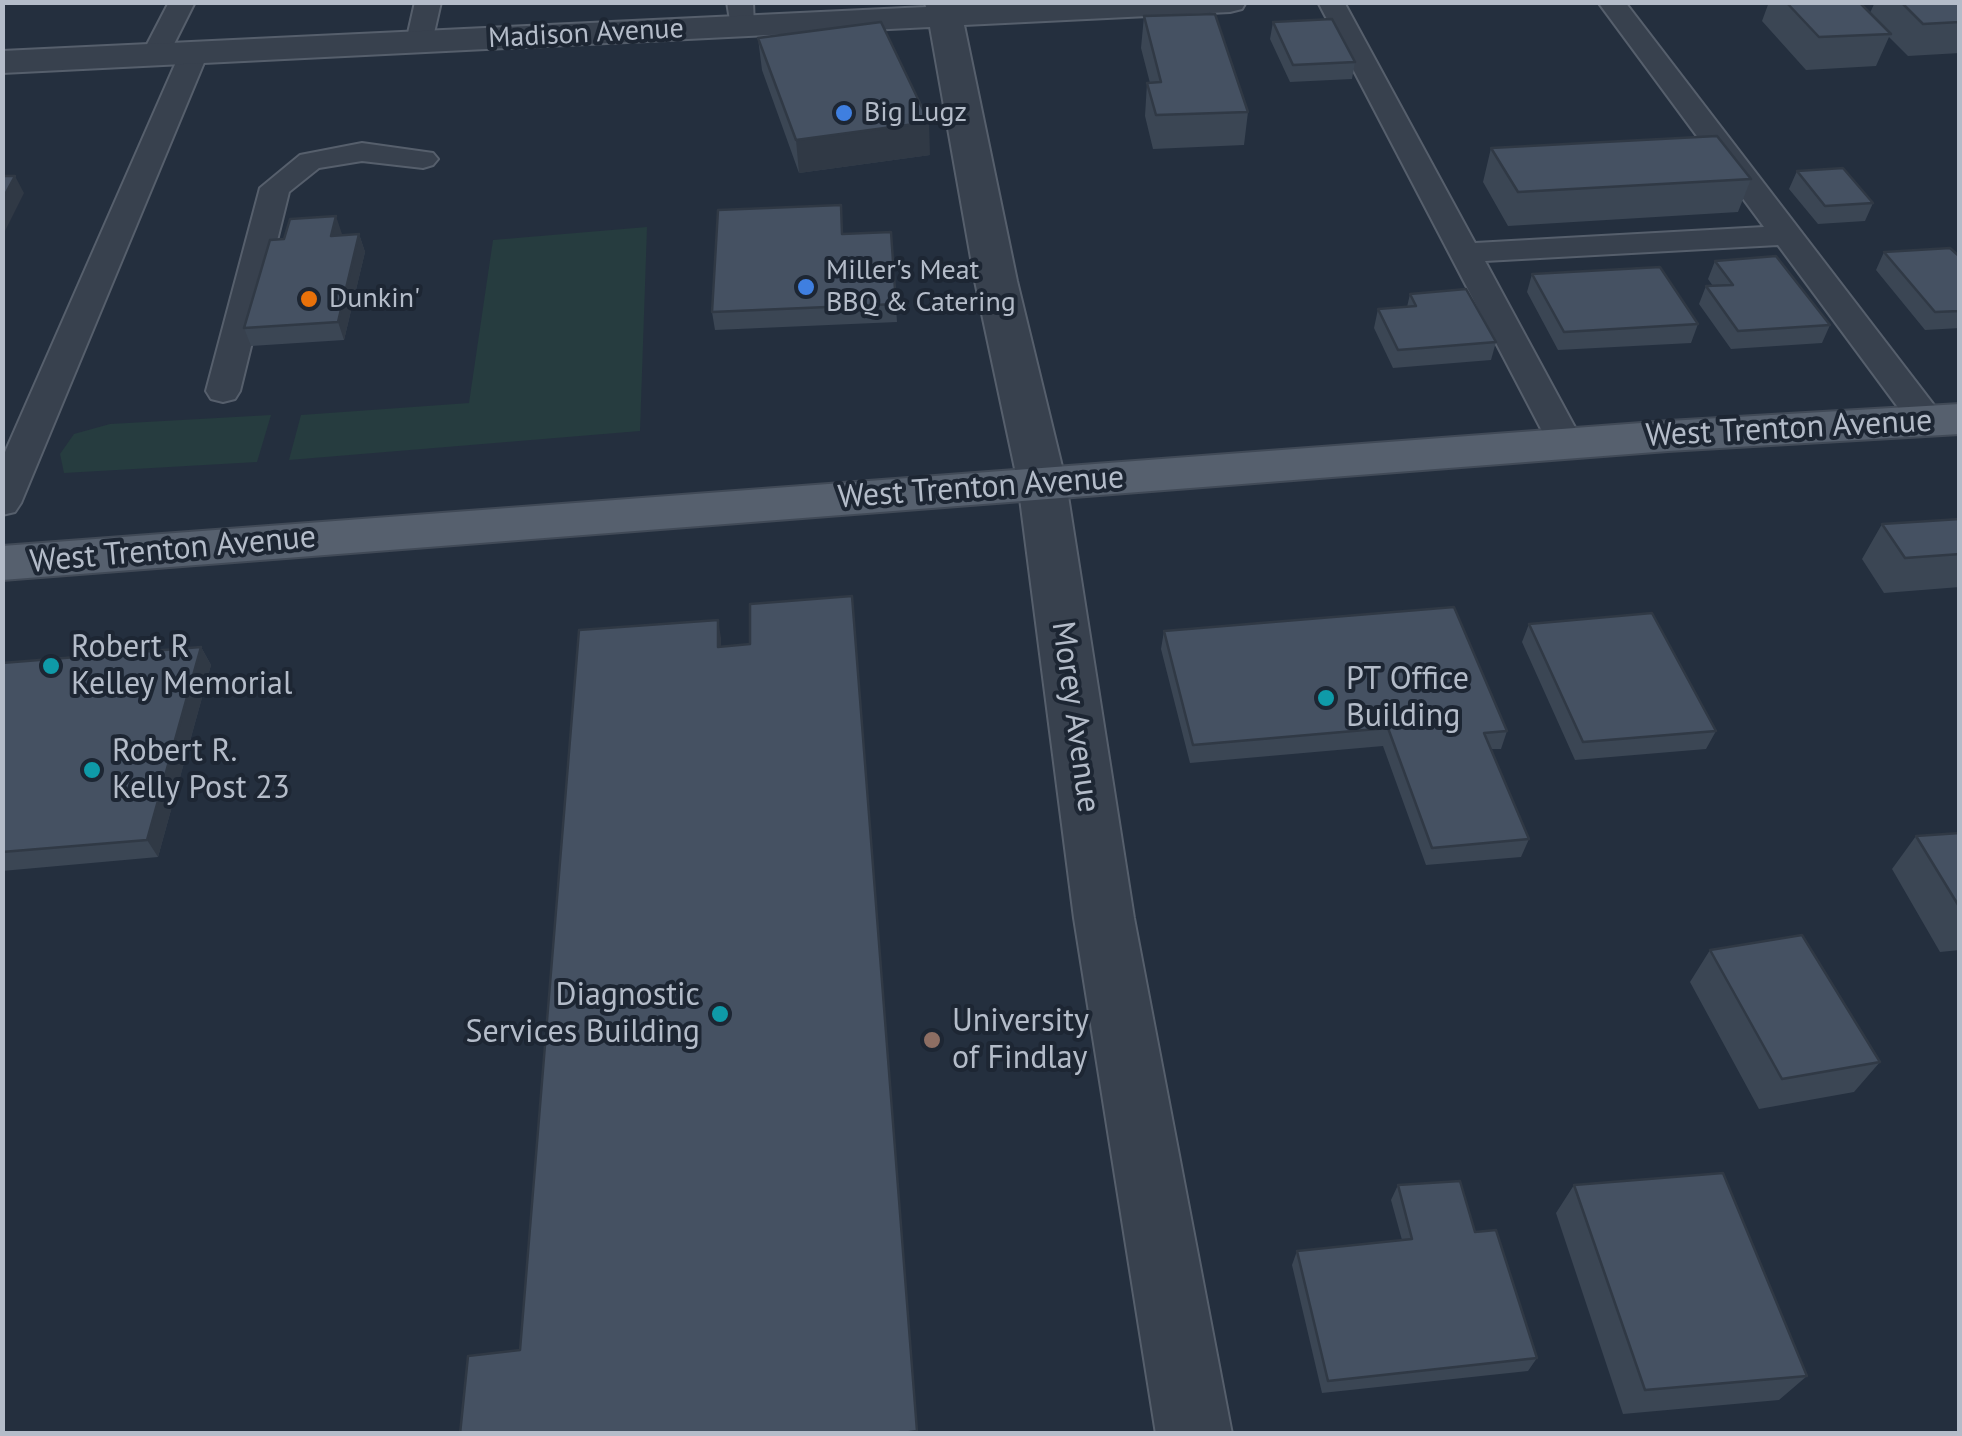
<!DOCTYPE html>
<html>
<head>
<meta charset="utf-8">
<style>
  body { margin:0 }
  #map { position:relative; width:1962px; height:1436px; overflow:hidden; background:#242f3e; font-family:"PT Sans",sans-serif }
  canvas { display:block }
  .frame { position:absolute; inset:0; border:5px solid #b4bcc9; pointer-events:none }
</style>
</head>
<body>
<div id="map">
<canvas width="1962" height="1436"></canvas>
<div class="frame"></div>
</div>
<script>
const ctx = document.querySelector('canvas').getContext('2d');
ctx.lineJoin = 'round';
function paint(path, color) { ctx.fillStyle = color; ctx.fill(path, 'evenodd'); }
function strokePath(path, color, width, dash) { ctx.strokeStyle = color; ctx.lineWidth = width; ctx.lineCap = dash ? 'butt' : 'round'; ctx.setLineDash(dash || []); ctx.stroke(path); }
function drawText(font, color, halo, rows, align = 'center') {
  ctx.font = font + ' "PT Sans",sans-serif'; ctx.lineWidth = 8; ctx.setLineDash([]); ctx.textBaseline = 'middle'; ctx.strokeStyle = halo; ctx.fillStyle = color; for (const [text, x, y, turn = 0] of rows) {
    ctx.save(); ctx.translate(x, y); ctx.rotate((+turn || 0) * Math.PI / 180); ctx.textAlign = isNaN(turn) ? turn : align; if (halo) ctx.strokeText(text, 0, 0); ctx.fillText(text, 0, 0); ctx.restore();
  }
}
const green = new Path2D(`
  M647,227L640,431L289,460L301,415L469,403L493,240Z
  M271,415L257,462L64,473L60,454L74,434L110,424Z`);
const service = new Path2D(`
  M169,2H195L166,60H146L142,54Z
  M415,2H441L432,42L419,50L406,42Z
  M727,2H753L754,27L750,33H732Z
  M1318,2H1344L1475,243L1764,227L1598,2H1625L1940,413L1945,421L1940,429L1927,432L1914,429L1778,245L1485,261L1584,444L1579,452L1566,456L1553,452Z
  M194,45L208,53L21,503L15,512L2,515V459L180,53Z
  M362,143L433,153L438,159L433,165L423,168L362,161L319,168L289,192L240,391L235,399L223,402L211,399L206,391L260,188L300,155Z`);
const minor = new Path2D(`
  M925,2H1246L1242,9L1230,12L964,25L1017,281L1066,483L1059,494L1042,499L1025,494L1018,483L975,281L930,27L2,73V51L926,7Z`);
const tertiary = new Path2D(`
  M1042,467L1059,472L1066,483L1134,918L1232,1434H1156L1074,918L1018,483L1025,472Z`);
const primary = new Path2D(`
  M1960,404V434L1668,451L2,580V546L1668,421Z`);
const wall = new Path2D(`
  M1769,2H1859L1870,13L1875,2H1960V53L1908,56L1889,37L1876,66L1806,70L1762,21Z
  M1144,16L1248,112L1244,145L1153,149L1145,116L1147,83H1150L1141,48Z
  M1273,22L1355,62L1352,79L1290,82L1270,39Z
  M758,38L930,155L799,173L762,70Z
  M1491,148L1751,179L1738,212L1508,226L1483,182Z
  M1797,171L1873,203L1865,221L1818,224L1789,189Z
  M891,232L897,322L715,330L712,312L843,234Z
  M342,234V235L359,234L365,252L344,340L251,346L244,328Z
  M1884,252L1960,257V328L1925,330L1876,270Z
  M1715,261L1830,325L1822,343L1731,349L1699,304L1706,286H1713L1708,279Z
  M1532,274L1698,324L1691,343L1558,350L1527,292Z
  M1410,294L1496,342L1491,360L1393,368L1374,328L1378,309L1407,307Z
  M1960,519V587L1884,593L1862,559L1882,524Z
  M1529,624L1716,731L1706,749L1575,760L1522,642Z
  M1164,631L1507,731L1501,749H1491L1529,839L1521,857L1426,865L1383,746L1190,763L1161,649Z
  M201,647L211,665L158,857L2,871V663Z
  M1960,833V950L1940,952L1892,869L1916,836Z
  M1710,950L1880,1062L1854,1092L1759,1109L1690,982Z
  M1398,1185L1475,1232L1537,1358L1528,1371L1322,1393L1292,1265L1297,1251L1402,1240L1391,1200Z
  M1574,1185L1807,1376L1779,1400L1623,1414L1556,1213Z`);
const shadedWall = new Path2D(`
  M929,122L930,155L799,173L796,140Z
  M15,176L24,193L2,237V200Z
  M336,216L342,234L338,253L331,236Z
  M359,234L365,252L344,340L338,322Z
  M718,620L721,638V665L718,647Z
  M201,647L211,665L158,857L147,840Z`);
const building = new Path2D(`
  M1786,2H1859L1891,34L1819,37Z
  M1901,2H1960V22L1923,24Z
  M1215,14L1248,112L1156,115L1147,83L1161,82L1144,16Z
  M1332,19L1355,62L1293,65L1273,22Z
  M881,22L929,122L796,140L758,38Z
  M1717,136L1751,179L1518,192L1491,148Z
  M1843,168L1873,203L1825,206L1797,171Z
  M2,176H15L2,200Z
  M841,205L842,234L891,232L896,304L712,312L718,210Z
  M336,216L331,236L359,234L338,322L244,328L270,240L284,239L290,219Z
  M1950,248L1960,257V311L1935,312L1884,252Z
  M1776,256L1830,325L1738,331L1706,286L1733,285L1715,261Z
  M1660,267L1698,324L1564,332L1532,274Z
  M1466,289L1496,342L1398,350L1378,309L1416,306L1410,294Z
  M1960,519V554L1905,558L1882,524Z
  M852,596L917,1431L896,1434H460L468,1356L520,1350L579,630L718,620V647L750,644V604Z
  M1454,607L1507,731L1484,733L1529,839L1432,848L1388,728L1193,745L1164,631Z
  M1652,613L1716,731L1583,742L1529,624Z
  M201,647L147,840L2,852V663Z
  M1960,833V908L1916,836Z
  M1802,935L1880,1062L1782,1079L1710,950Z
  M1723,1173L1807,1376L1645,1390L1574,1185Z
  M1460,1181L1475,1232L1496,1230L1537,1358L1328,1381L1297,1251L1412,1239L1398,1185Z`);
const markers = [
  [844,113,10,"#3f7fe0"],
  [806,287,10,"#3f7fe0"],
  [309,299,10,"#e8710a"],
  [51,666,10,"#0f9aa8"],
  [1326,698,10,"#0f9aa8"],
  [92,770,10,"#0f9aa8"],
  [720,1014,10,"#0f9aa8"],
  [932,1040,10,"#8d6e63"]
];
const farStreetnames = [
  ["Madison Avenue",586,34,-3]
];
const farPoinames = [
  ["Big Lugz",864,113],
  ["Miller's Meat",826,271],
  ["BBQ & Catering",826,303],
  ["Dunkin'",329,299]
];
const streetNames = [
  ["West Trenton Avenue",1789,429,-3],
  ["West Trenton Avenue",981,488,-4],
  ["West Trenton Avenue",173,550,-5],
  ["Morey Avenue",1075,717,82]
];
const poiNames = [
  ["Robert R",71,648],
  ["Kelley Memorial",71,685],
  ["PT Office",1346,680],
  ["Building",1346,717],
  ["Robert R.",112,752],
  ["Kelly Post 23",112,789],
  ["Diagnostic",700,996,"right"],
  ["Services Building",700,1033,"right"],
  ["University",952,1022],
  ["of Findlay",952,1059]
];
paint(green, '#263c3f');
strokePath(service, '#565f6c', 4);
strokePath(minor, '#565f6c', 4);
strokePath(tertiary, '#565f6c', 4);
strokePath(primary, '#414a57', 4);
paint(service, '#38414e');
paint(minor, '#38414e');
paint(tertiary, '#38414e');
paint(primary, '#56606e');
paint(wall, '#3b4654');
paint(shadedWall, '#303945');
paint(building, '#455162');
strokePath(building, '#303945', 2.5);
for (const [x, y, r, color] of markers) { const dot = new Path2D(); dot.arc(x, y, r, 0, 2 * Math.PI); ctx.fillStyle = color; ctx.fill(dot); strokePath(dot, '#1d2633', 4); }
drawText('28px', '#b4bcc9', '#1d2633', farStreetnames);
drawText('28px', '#b4bcc9', '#1d2633', farPoinames, 'left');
drawText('32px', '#b4bcc9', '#1d2633', streetNames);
drawText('32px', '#b4bcc9', '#1d2633', poiNames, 'left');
</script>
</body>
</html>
